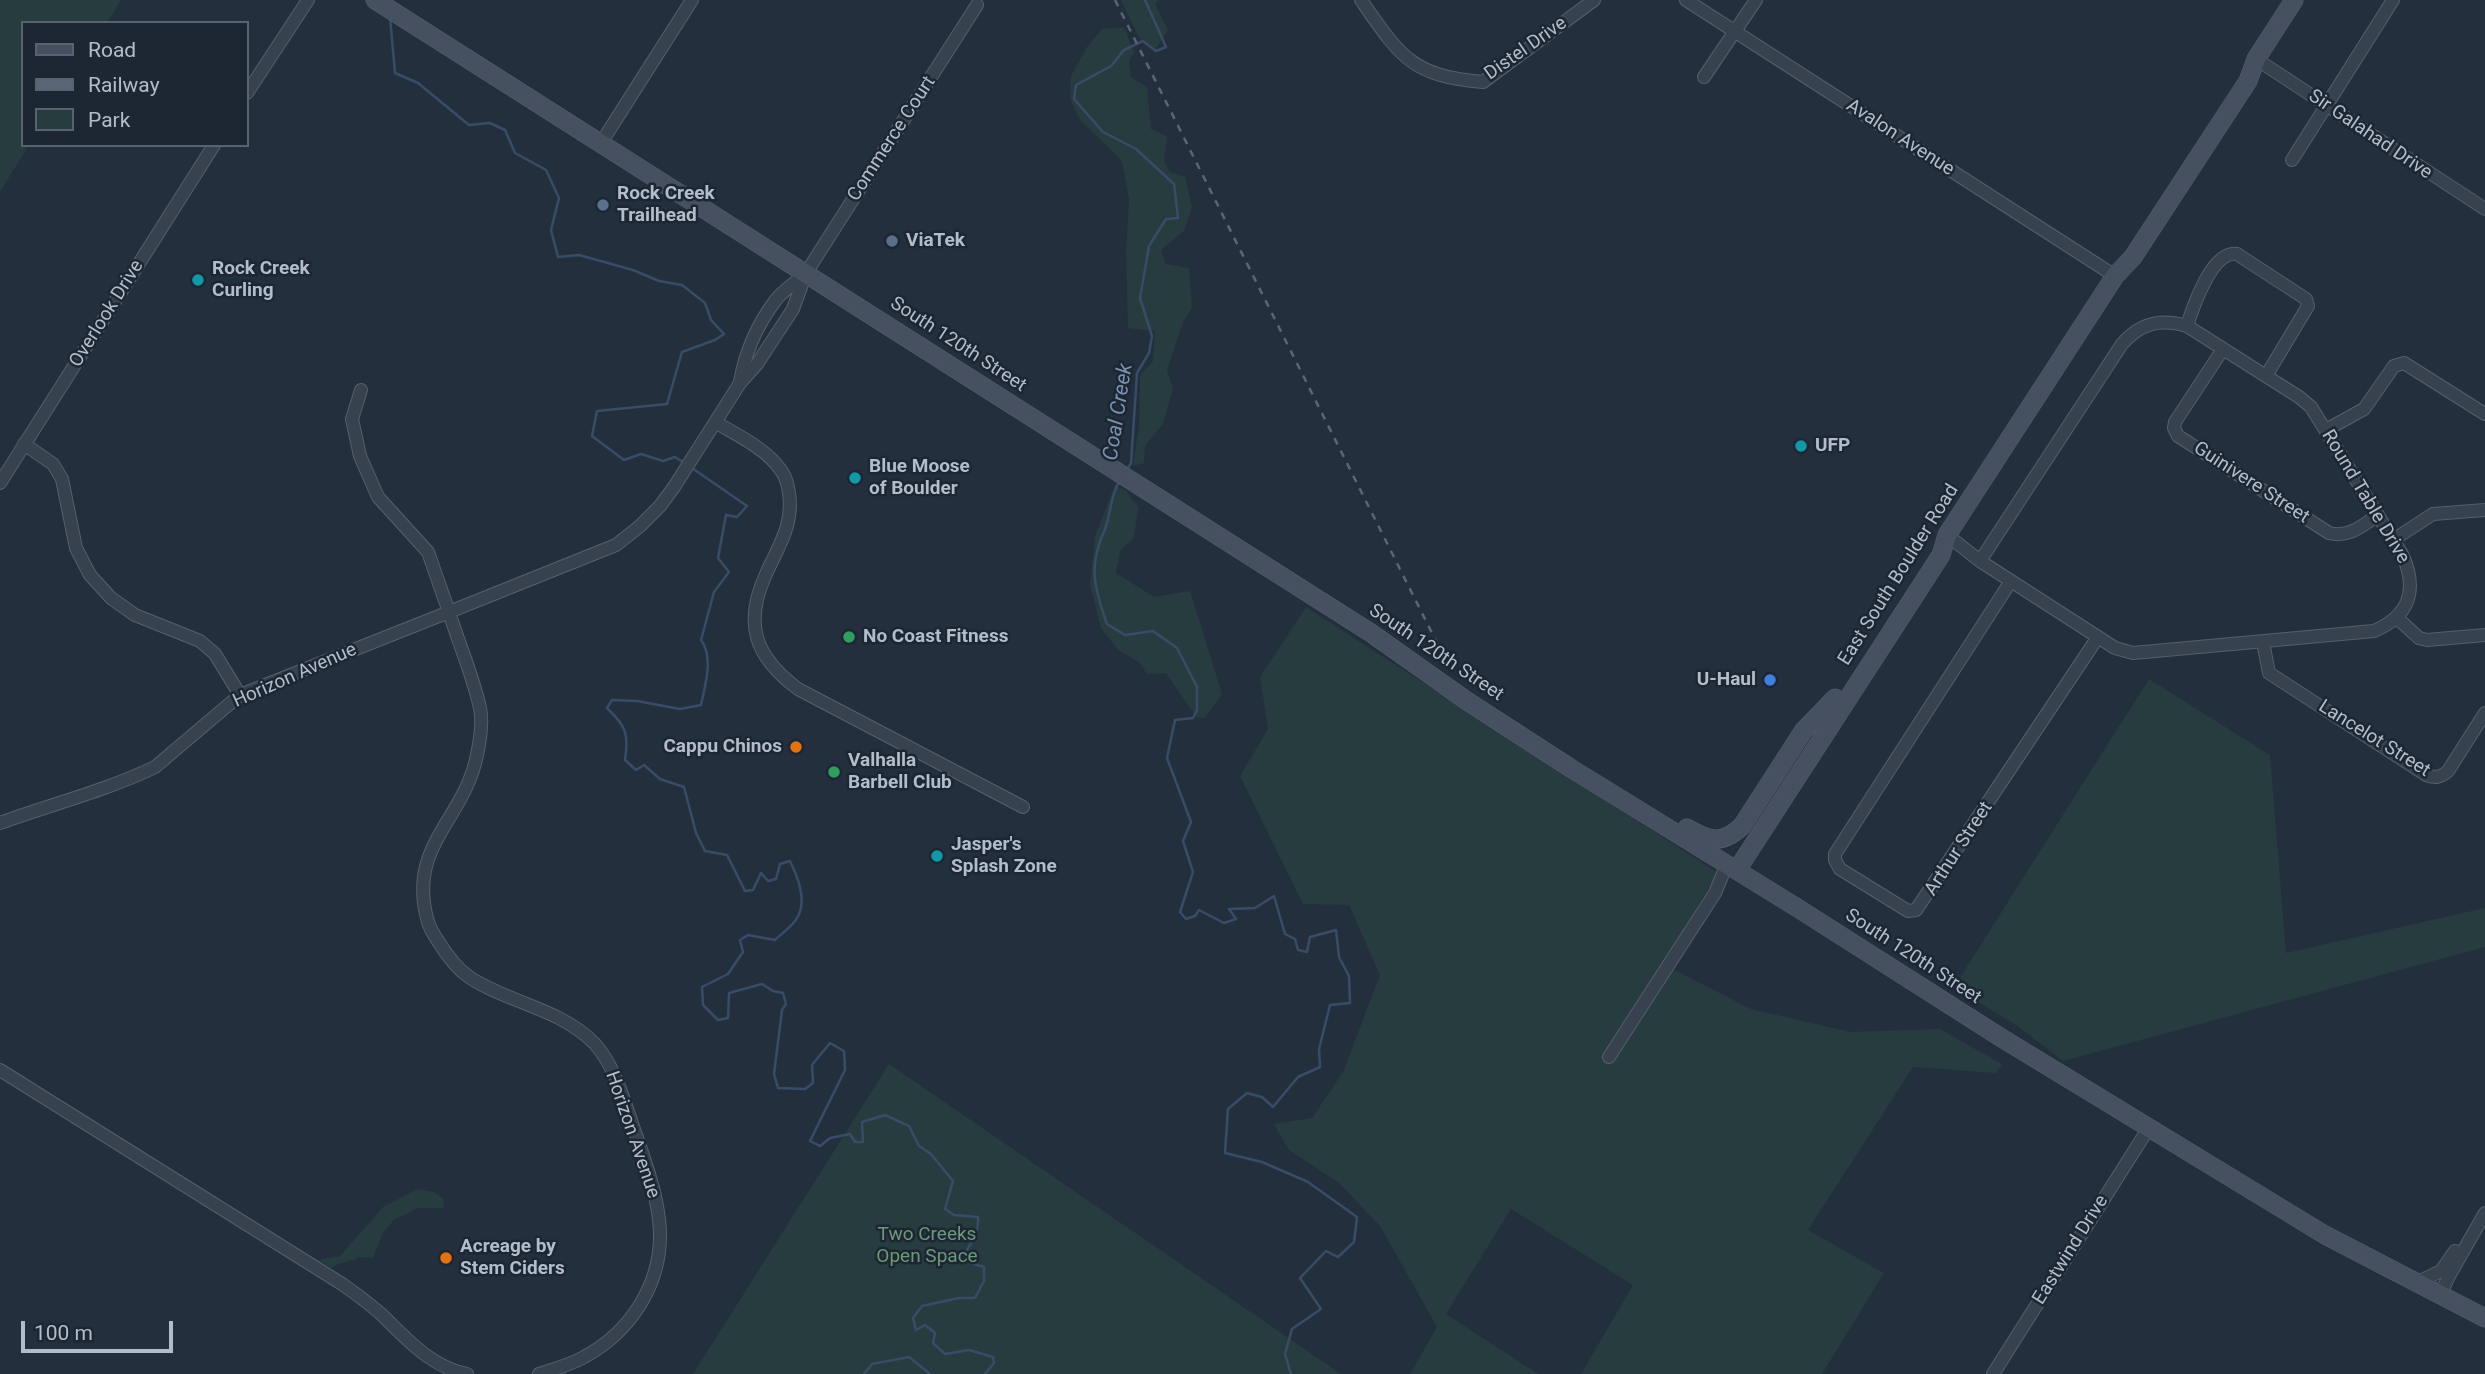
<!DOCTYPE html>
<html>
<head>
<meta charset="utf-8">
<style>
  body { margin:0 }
  #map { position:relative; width:2485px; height:1374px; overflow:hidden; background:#242f3e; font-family:Roboto,sans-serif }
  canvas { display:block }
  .legend { position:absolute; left:21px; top:21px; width:228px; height:126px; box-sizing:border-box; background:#1d2633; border:2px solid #59626f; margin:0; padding:9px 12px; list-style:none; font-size:21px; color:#b4bcc9 }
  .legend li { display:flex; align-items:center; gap:14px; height:35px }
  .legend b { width:35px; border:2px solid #59626f }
  .scale { position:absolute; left:21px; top:1321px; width:152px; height:32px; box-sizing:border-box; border:4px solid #b4bcc9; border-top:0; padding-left:9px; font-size:21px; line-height:24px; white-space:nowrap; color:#b4bcc9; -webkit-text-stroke:5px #1d2633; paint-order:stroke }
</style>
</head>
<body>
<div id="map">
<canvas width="2485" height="1374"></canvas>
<ul class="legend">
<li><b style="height:9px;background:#465061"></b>Road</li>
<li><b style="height:9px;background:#5a6575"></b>Railway</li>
<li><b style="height:19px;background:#263c3f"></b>Park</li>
</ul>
<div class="scale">100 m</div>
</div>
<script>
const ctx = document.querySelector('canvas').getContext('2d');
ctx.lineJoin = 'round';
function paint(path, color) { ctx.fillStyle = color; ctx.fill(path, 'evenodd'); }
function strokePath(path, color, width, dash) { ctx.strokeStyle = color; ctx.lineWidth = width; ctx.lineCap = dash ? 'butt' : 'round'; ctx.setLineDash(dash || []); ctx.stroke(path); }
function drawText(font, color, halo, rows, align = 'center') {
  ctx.font = font + ' Roboto,sans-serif'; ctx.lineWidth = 5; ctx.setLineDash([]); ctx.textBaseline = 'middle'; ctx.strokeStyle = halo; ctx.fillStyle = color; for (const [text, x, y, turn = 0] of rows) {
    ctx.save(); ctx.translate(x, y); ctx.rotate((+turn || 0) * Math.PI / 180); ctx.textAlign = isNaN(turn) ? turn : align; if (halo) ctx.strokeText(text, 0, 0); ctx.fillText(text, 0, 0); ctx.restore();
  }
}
const green = new Path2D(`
  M0,0H121L107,23H23V145H29L0,192Z
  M1121,0H1159L1155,4L1168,30L1156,49L1139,38Z
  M1124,27L1134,52L1129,61L1131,77L1147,87L1151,129L1167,136L1164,161L1170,172L1185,177L1192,207L1184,231L1161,250L1166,264L1189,268L1192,308L1183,322L1167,370L1173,389L1163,424L1145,446L1144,463L1133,466L1139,426L1140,375L1153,361L1155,331L1128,328L1126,250L1129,199L1122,161L1080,120L1070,99L1071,76L1087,47L1102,29Z
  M1115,485L1126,491L1138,507L1134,538L1120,551L1116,573L1154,597L1190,591L1222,694L1205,718H1197L1166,673L1147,674L1139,662L1118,650L1101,628L1090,585L1095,536Z
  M1306,607L1718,873L1663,964L1751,1009L1850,1032L1940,1029L2002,1064L1996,1073L1913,1067L1808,1230L1884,1273L1822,1374H1581L1633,1285L1511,1209L1446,1314L1538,1374H1410L1437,1327L1380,1226L1339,1183L1289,1150L1274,1124L1312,1118L1343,1072L1380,975L1349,905L1303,904L1240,776L1268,729L1260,677Z
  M2149,679L2270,755L2286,953L2485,908V947L2063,1061L2016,1025L1954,987Z
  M889,1064L1341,1374H693Z
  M418,1189L434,1192L443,1198L444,1208H418L394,1220L383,1233L373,1258L359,1257C350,1263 340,1261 332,1268L318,1260L340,1256L383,1207Z`);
const stream = new Path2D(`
  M390,17L395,73L418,83L469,125L490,123L505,130L515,153L546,170L559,198L551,230L558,257L579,255L633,270L659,281L682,285L705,303L711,320L724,334L715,340L682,352L667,404L597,411L592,436L624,460L641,454L663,461L675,457L683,462
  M692,468L747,506L737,517L726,515L718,558L729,572L714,592L701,640C714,657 705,686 701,705L680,709L637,701L612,700L607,708C626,726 629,734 625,760L636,770L644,765L660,779L684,787L696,833L705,851L727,855L745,891L753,890L761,873L768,881L776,879L780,864L790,861C798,877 809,904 795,921C790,928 781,934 775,940L748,935L740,940L743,952L728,974L702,987L703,1005L718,1020L728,1018L729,993L762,984L773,991L783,993L786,1004L782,1010L774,1074L778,1088L805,1089L813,1083L812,1065L830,1043L844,1051L845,1070L810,1141L820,1146L830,1138L850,1134L855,1142H863L862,1122L885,1115L909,1126L919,1146L931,1154L953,1181L945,1209L954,1215L978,1217C979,1238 970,1241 963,1258L970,1263L984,1267V1281L975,1298H959L922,1306L913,1318L916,1330L925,1325L935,1333L933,1343L945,1354L969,1350L993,1357L994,1363L985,1374
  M1126,471L1131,463L1137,373L1149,353L1152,336L1140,298L1149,246L1166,219L1178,218L1174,184L1136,149L1103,132L1074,99L1076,85L1111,66L1124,50L1143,41L1156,51L1166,47L1145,0
  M1119,482C1110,497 1111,514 1105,529C1088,566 1094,587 1107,624L1125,635L1153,631L1177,648L1197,687V710L1193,718L1175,720L1167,758L1191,822L1183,841L1193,872L1180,912L1186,919L1195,916L1199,910L1224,923L1236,919L1229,909L1255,908L1274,896L1285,934L1295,939L1298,950L1307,952L1310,937L1336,930L1339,957L1349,976L1350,1003L1330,1005L1319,1049L1320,1067L1298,1077L1273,1107L1262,1097L1247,1093L1228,1109L1225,1153L1262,1162L1308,1182L1357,1217L1354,1242L1338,1257L1326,1251L1300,1278L1321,1309L1292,1329L1285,1354L1291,1374
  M864,1374L872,1364L909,1357L930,1374`);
const street = new Path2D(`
  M1361,0C1400,56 1411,76 1483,82L1594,0
  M1686,0L2115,276
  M2256,59L2485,209
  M1704,77L1756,0
  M247,93L308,0
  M601,143L692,0
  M2292,160L2393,0
  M2187,326C2193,307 2212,250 2237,254L2306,299L2308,306L2266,376
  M2223,349L2175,422L2174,428L2178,436L2329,533C2349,538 2362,526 2378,515
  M740,382C745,353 757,325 775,301C782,291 795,283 804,275
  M361,390L352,419L360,456L378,497L428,552L449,612L616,545L640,526L660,506L674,487L740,383L757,364L793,309L806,273L977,5
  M715,422C737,435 765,448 780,469C785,475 788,485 789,493C794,525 778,547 766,574C743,624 755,657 798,689L1023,807
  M2326,430L2364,409L2394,366L2404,363L2485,414
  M24,444L53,464L62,479L76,548L90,575L111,598L135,615L200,641L215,654L240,695
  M0,483L214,145
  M1947,535L1980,561L2098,637L2115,648L2133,653L2374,631C2409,616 2418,591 2403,556L2311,407L2299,397L2187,326C2161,318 2140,323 2122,344L1980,561
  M2393,540L2433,514L2485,510
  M2011,581L1835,854V860L1840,869L1908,911L1916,910L2098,637
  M2397,618L2419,638L2427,640L2485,635
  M2263,642L2269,673L2426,775C2435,778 2440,778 2448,771L2485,713
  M0,823C52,804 105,791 155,767L240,695L449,612C459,644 473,676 480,708C483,722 480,741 477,755C464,821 406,846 428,922C430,929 434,935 438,941C446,954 456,968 469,977C508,1003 562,1009 595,1044C617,1069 625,1105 636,1135C647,1167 659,1199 660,1233C661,1286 629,1333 584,1357C570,1365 554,1369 539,1374
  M1609,1057L1715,893L1727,864
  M0,1070L342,1284C356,1294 369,1303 382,1315C407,1339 431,1367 467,1374
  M2416,1283L2441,1271L2455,1251
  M2440,1295L2449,1276L2485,1213
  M1993,1374L2150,1126`);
const secondary = new Path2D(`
  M375,0L1371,633L1467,701L1572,769L1796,907L2000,1037L2325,1235L2485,1318
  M1687,828C1709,841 1722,845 1742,826L1804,730L1835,698
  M1737,870L1941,555L1947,535L2115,276L2133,257L2248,81L2256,59L2294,0`);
const rail = new Path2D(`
  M1115,0L1438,645`);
const markers = [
  [603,205,7,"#5c6f8a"],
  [892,241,7,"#5c6f8a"],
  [198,280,7,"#0f9aa8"],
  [1801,446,7,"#0f9aa8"],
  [855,478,7,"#0f9aa8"],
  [849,637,7,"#2e9e5b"],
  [1770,680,7,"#3f7fe0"],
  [796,747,7,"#e8710a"],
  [834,772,7,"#2e9e5b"],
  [937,856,7,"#0f9aa8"],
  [446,1258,7,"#e8710a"]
];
const streetNames = [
  ["Distel Drive",1526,49,-35],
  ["Sir Galahad Drive",2370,135,34],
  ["Avalon Avenue",1900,138,33],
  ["Commerce Court",892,139,-57],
  ["Overlook Drive",107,314,-58],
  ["South 120th Street",958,345,33],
  ["Guinivere Street",2251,483,33],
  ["Round Table Drive",2365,497,59],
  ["East South Boulder Road",1899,575,-58],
  ["South 120th Street",1436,653,34],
  ["Horizon Avenue",295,676,-24],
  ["Lancelot Street",2374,739,32],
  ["Arthur Street",1959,849,-57],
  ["South 120th Street",1913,957,33],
  ["Horizon Avenue",632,1135,71],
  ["Eastwind Drive",2071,1250,-58]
];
const poiNames = [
  ["Rock Creek",617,194],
  ["Trailhead",617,216],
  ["ViaTek",906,241],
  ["Rock Creek",212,269],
  ["Curling",212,291],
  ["UFP",1815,446],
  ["Blue Moose",869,467],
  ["of Boulder",869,489],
  ["No Coast Fitness",863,637],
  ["U-Haul",1756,680,"right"],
  ["Cappu Chinos",782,747,"right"],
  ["Valhalla",848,761],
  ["Barbell Club",848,783],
  ["Jasper's",951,845],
  ["Splash Zone",951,867],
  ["Acreage by",460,1247],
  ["Stem Ciders",460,1269]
];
const parkNames = [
  ["Two Creeks",927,1235],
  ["Open Space",927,1257]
];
const waterNames = [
  ["Coal Creek",1119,412,-81]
];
paint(green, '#263c3f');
strokePath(stream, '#394c67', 2.5);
strokePath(street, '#565f6c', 14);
strokePath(secondary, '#565f6c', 19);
strokePath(street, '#38414e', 12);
strokePath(secondary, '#465061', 18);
strokePath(rail, '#5a6575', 2.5, [7, 7]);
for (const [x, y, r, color] of markers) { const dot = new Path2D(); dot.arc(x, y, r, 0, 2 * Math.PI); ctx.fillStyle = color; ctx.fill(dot); strokePath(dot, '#1d2633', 2.5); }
drawText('19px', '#b4bcc9', '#1d2633', streetNames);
drawText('bold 19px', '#b4bcc9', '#1d2633', poiNames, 'left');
drawText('19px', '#6b9a76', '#1d2633', parkNames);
drawText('italic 21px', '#7c92b1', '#1d2633', waterNames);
</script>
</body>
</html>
